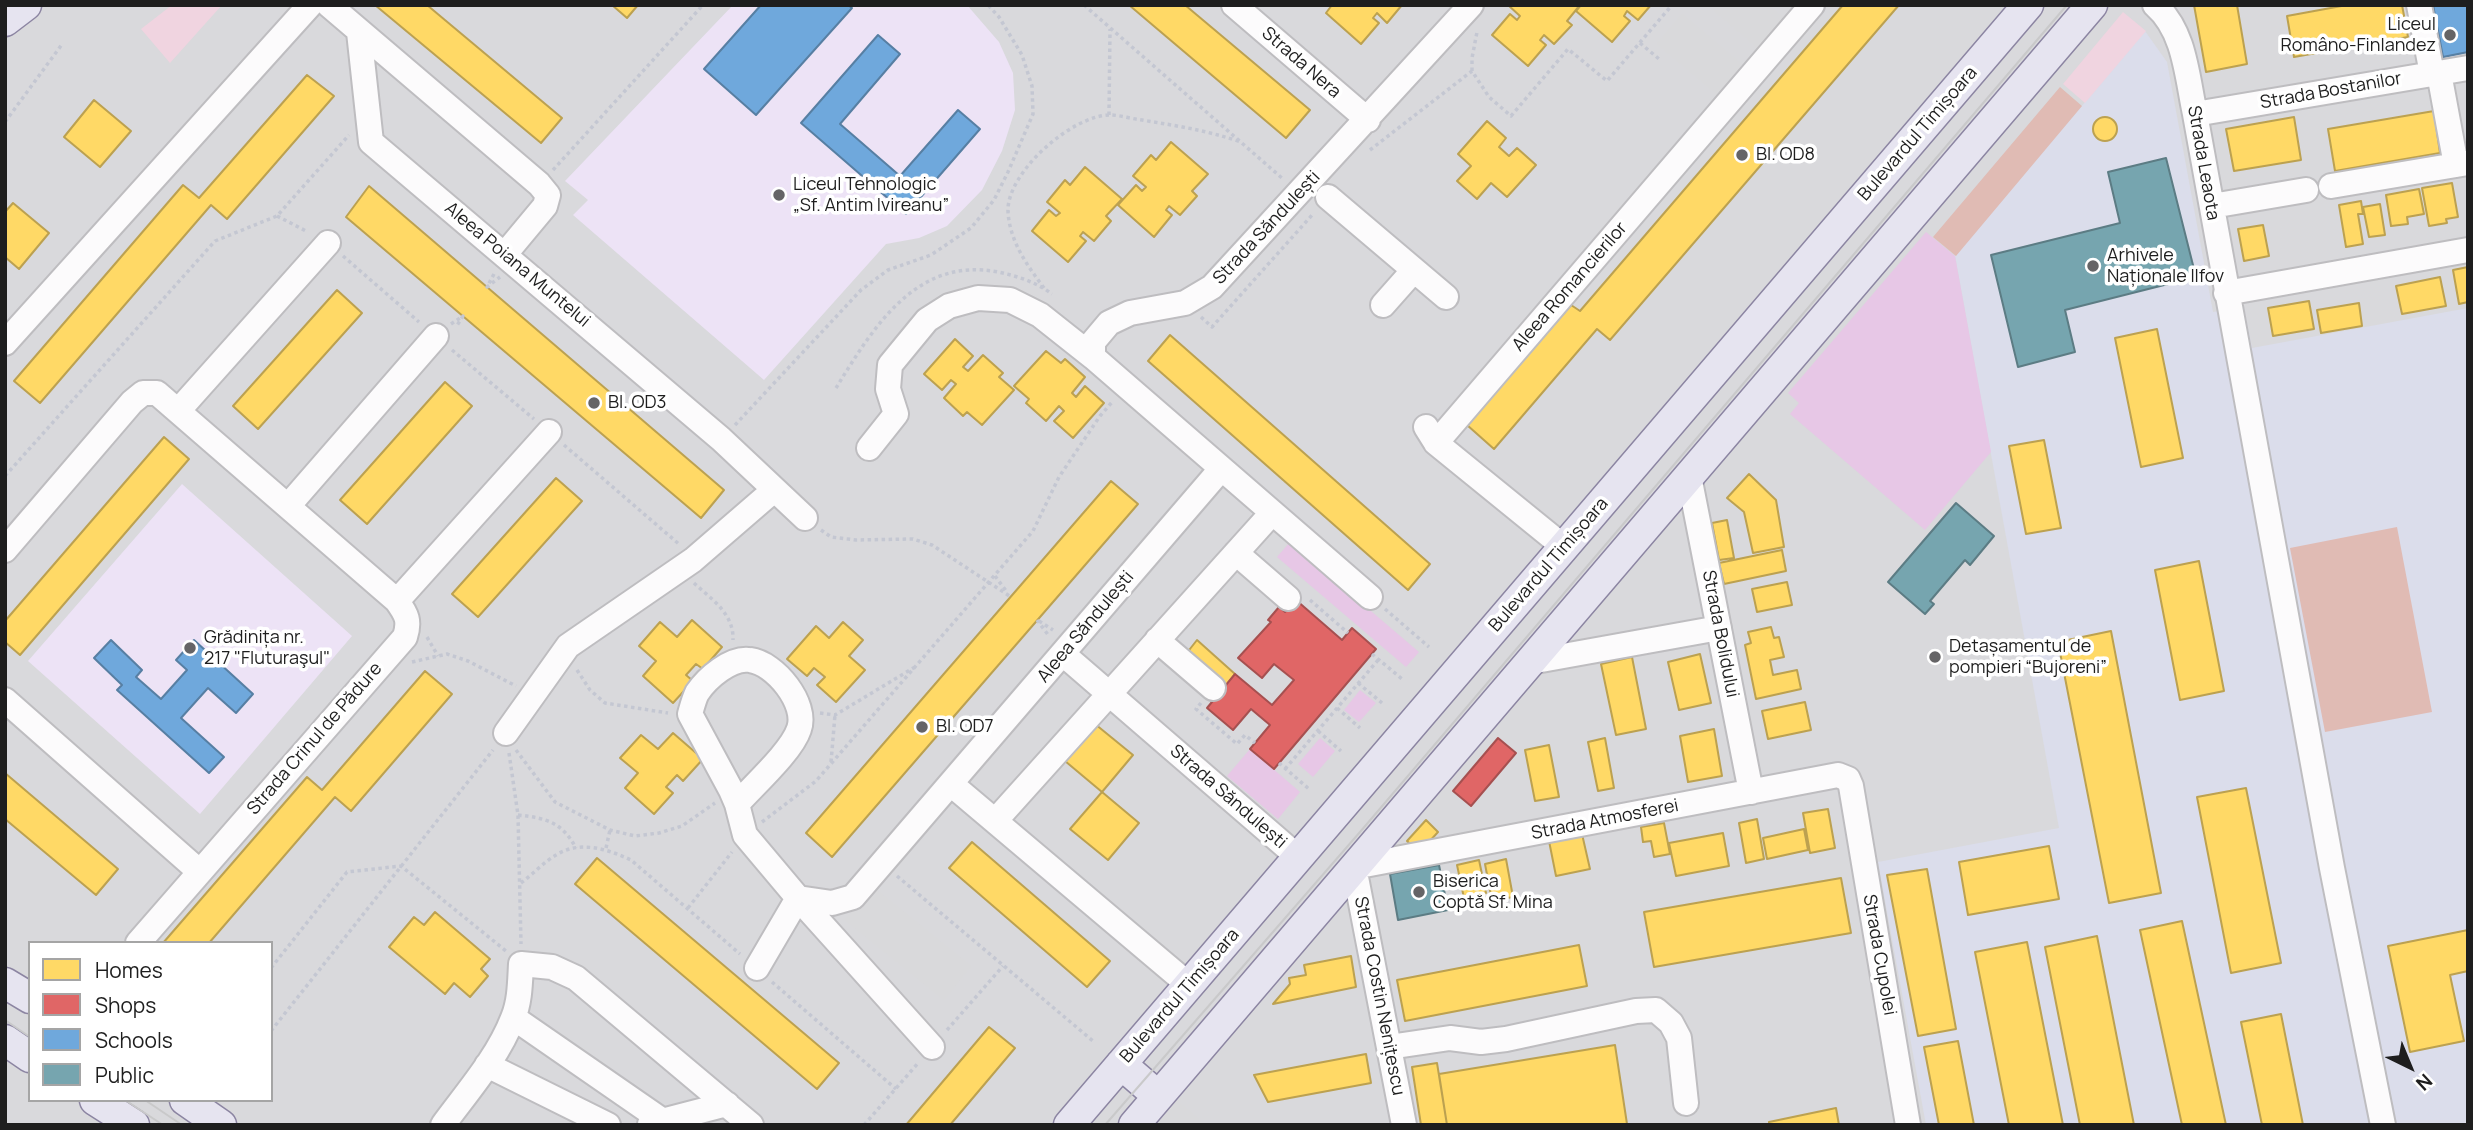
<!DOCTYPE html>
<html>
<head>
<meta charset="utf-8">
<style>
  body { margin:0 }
  #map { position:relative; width:2473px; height:1130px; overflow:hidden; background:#e8e7ed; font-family:Manrope,sans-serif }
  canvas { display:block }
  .frame { position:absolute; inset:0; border:7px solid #1e1e1e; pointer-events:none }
  .legend { position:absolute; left:28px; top:941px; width:245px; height:161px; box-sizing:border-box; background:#fff; border:2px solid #a5a5a5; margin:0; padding:9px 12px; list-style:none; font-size:21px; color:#1e1e1e }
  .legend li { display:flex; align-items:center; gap:14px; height:35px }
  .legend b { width:35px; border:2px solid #a5a5a5 }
  .north { position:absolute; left:2375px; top:1032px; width:70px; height:70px; -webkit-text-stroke:5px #fff; paint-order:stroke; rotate:137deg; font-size:19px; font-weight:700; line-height:28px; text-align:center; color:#1e1e1e }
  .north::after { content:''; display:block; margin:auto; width:24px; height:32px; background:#1e1e1e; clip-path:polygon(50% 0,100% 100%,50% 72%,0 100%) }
</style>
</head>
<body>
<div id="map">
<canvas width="2473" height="1130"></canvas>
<div class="frame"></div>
<ul class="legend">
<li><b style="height:19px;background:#ffd966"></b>Homes</li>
<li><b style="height:19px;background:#e06666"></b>Shops</li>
<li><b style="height:19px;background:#6fa8dc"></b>Schools</li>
<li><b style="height:19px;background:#76a5af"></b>Public</li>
</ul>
<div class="north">N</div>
</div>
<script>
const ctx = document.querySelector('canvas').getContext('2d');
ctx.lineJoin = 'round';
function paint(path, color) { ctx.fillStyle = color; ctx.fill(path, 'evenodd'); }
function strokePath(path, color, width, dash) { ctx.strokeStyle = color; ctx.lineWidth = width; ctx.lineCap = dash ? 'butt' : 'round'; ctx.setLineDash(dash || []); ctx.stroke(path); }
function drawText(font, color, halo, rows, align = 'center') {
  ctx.font = font + ' Manrope,sans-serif'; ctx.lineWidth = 7; ctx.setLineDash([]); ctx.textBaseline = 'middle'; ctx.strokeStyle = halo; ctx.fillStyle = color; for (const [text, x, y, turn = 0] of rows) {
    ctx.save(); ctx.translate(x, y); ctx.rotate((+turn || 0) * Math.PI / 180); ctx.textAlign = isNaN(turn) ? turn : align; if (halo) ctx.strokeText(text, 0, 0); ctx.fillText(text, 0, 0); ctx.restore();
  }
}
const residential = new Path2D(`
  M5,5H2468V1125H5ZM30,943H271V1100H30Z`);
const education = new Path2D(`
  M733,5H967L999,42L1013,73L1015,110L1002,151L982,190L947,226L919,238L886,244L764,380L573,215L588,200L565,181Z
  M182,484L352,636L200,814L28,661Z`);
const military = new Path2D(`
  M2145,31L2167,62L2213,312L2244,307L2252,348L2468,308V1125H1926L1878,862L2059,828L1955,256Z`);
const grass = new Path2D(`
  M1926,232L1955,256L1991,452L1925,530L1790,414L1799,403L1788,393Z
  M1290,542L1419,652L1406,667L1277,557Z
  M1360,690L1376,703L1359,722L1344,710Z
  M1320,738L1335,751L1313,777L1298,764Z
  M1250,749L1300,792L1278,819L1227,776Z`);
const park = new Path2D(`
  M172,5H222L170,63L141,29Z
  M2123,12L2146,31L2085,103L2063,84Z`);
const pitch = new Path2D(`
  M2060,87L2082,106L1956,256L1933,237Z
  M2397,527L2432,712L2325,732L2290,548Z`);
const parking = new Path2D(`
  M1707,5H1768L1784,18L1759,49Z
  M1682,14L1744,66L1719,96L1657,44Z
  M873,887L971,966L944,1000L845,920Z
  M1175,1099L1206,1125H1154Z`);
const homes = new Path2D(`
  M375,5H427L562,118L541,143Z
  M612,5H638L627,18Z
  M1129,5H1185L1310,110L1286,138Z
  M1332,5H1402L1387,23L1377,13L1373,18L1379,23L1361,44L1326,13Z
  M1580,5L1567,21L1572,25L1554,44L1544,35L1540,40L1546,45L1528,66L1492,35L1510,14L1517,20L1520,16L1508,5Z
  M1581,5H1651L1638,20L1627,11L1624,16L1630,21L1612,42L1576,11Z
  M1843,5H1899L1610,340L1597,329L1494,449L1467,425L1571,305L1580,311Z
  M2194,5H2237L2247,64L2206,72Z
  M2347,5H2402L2408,37L2294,57L2287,16Z
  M307,75L334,96L227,219L211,205L40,403L14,381L183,185L199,198Z
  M94,100L131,131L100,167L64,137Z
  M2434,111L2440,153L2335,171L2328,129Z
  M2093 129a12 12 0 1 1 24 0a12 12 0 1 1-24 0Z
  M2294,117L2301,160L2234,171L2226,129Z
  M1487,121L1506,138L1499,147L1509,156L1517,148L1536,165L1507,197L1491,183L1477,199L1457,181L1471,166L1458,154Z
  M1171,142L1208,174L1192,191L1197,196L1180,215L1169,206L1166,210L1172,215L1154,237L1118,205L1136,185L1142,191L1146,187L1133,176L1151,155L1156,160Z
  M1085,167L1122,199L1106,216L1111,221L1094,241L1083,232L1080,236L1086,241L1068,262L1032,231L1049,210L1056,216L1060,213L1047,202L1065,180L1070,185Z
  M2452,183L2458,217L2446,219L2447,223L2429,226L2422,188Z
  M369,186L724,490L701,518L346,217Z
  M2419,189L2424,214L2407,217L2408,224L2391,226L2386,195Z
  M2361,201L2363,214H2358L2363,244L2346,247L2339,205Z
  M13,203L49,233L19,269L5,257V212Z
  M2380,204L2385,235L2369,237L2363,207Z
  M2263,225L2269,256L2244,261L2238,229Z
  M2468,267V302L2459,304L2453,270Z
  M2440,277L2446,306L2402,314L2396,286Z
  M337,290L362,313L258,429L233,406Z
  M2309,301L2314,329L2273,336L2268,308Z
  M2359,303L2362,326L2321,333L2317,310Z
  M2157,329L2183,458L2141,467L2115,338Z
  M1170,335L1430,564L1408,590L1148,361Z
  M955,339L973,356L963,367L968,371L983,355L1003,373L999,377L1014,390L982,425L967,412L963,416L944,398L956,384L951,380L942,390L924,374Z
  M1046,351L1061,363L1065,359L1085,377L1072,393L1076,397L1085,386L1104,403L1073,438L1054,421L1064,411L1059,406L1046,421L1026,403L1029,399L1014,386Z
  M445,382L472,406L367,524L340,500Z
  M164,437L189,459L20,655L5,642V621Z
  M2044,440L2061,528L2026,534L2009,446Z
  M1749,474L1776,500L1784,547L1753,553L1744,512L1727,498Z
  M556,478L582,501L478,617L452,594Z
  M1111,481L1138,504L832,857L806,833Z
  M1727,520L1734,558L1719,560L1712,523Z
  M1782,550L1786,571L1724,584L1719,563Z
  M2199,561L2224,691L2180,700L2155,570Z
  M1787,582L1792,605L1757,612L1752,589Z
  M692,620L722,647L703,669L696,664L686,675L693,681L673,703L643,676L656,661L639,646L660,622L677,637Z
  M843,622L863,640L849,656L865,670L836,702L817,685L825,677L814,668L807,676L787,659L816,626L829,638Z
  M1771,627L1774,638L1779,637L1784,657L1770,660L1773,675L1797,670L1801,689L1756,699L1745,645L1751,643L1748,632Z
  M2111,631L2161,893L2109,903L2058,642Z
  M1197,640L1235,674L1225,687L1186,654Z
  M1700,654L1711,703L1679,710L1668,662Z
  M1632,657L1646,729L1616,735L1601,664Z
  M425,671L452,694L351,811L335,797L209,943H163L307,777L322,790Z
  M1805,702L1811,730L1768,739L1762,711Z
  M1095,724L1133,755L1102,792L1065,761Z
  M1714,729L1722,776L1688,782L1680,736Z
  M673,733L703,759L683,781L677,775L666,787L673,793L654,814L625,788L638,773L620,758L641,735L658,749Z
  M1605,738L1614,788L1598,791L1588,742Z
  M1549,745L1559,797L1535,801L1525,750Z
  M5,773L118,869L96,895L5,819Z
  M2246,788L2281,963L2231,973L2197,797Z
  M1102,792L1139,823L1108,860L1070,829Z
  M1828,809L1835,848L1810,853L1803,813Z
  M1757,819L1764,859L1746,863L1739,823Z
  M1426,820L1438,832L1419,853L1407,841Z
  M1664,823L1670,854L1654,857L1651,841L1643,842L1641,827Z
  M1804,829L1808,850L1767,859L1763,838Z
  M1723,833L1729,866L1676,876L1669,843Z
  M1582,834L1590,869L1556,876L1549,841Z
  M972,842L1110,961L1087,987L949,868Z
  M2049,846L2059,899L1968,915L1959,862Z
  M597,858L839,1063L817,1089L575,884Z
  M1506,859L1513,897L1492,901L1485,864Z
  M1479,860L1486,893L1464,898L1457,865Z
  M1927,869L1956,1029L1918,1036L1887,875Z
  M1841,878L1851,933L1654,967L1644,912Z
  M435,912L490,959L481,969L488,976L470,997L454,983L445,994L389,947L414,917L424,925Z
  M2182,921L2226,1125H2182L2140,930Z
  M2468,930V971L2450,975L2464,1041L2410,1052L2388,946Z
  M2097,936L2134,1125H2080L2045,947Z
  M2027,942L2063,1125H2009L1975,952Z
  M1579,945L1587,986L1405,1021L1397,980Z
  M1351,956L1356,987L1273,1004L1290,984L1289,978L1306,975L1304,965Z
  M2281,1014L2303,1125H2262L2241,1022Z
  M989,1027L1015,1048L950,1125H906Z
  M1958,1041L1974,1125H1939L1924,1047Z
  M1615,1045L1627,1124L1447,1125L1439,1074Z
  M1366,1054L1371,1083L1268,1102L1254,1075Z
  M1437,1063L1447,1125H1421L1412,1067Z
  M1836,1108L1839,1125H1769V1122Z`);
const shops = new Path2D(`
  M1296,600L1342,640L1352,628L1376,649L1274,769L1250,749L1270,725L1251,709L1233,730L1207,708L1235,674L1272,705L1294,680L1274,664L1262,678L1238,658L1271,622L1268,620L1279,607L1285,612Z
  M1498,738L1516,753L1471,806L1453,791Z`);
const schools = new Path2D(`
  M761,5H848L852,8L756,115L704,69Z
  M2433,5H2468V52L2443,57Z
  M878,35L900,54L840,124L900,176L958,110L980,129L906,214L801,123Z
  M111,640L142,670L136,677L161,699L187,670L176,660L194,640L253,694L236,713L208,688L181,718L224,757L209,773L117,690L122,685L94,658Z`);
const public = new Path2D(`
  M2166,158L2196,277L2065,310L2075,352L2018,367L1991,255L2120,223L2108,172Z
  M1956,503L1994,536L1970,565L1965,560L1930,601L1934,604L1925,614L1888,582Z
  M1439,865L1448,910L1398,920L1390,874Z`);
const path = new Path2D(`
  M1084,5L1283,179
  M1640,43L1659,59
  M1472,71V58L1477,32
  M1109,115L1110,29
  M5,122L63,43
  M1370,150L1472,71L1489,97L1511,116L1568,49L1607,81L1672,5
  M553,170L703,5
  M277,216L308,232
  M343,256L419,322
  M494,274L487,287L500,277
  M1044,288C1027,265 1010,242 1008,212C1006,173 1072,115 1110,115C1120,115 1132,119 1142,120C1177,126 1206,130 1241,142
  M1201,317L1212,327L1313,214
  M451,324L463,316L456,327
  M452,350L534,419
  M836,388C873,328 916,256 998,272C1017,276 1036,282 1052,294
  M735,425L861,290L888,270L931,255L971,228L994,200L1008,172L1033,114L1032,86L1022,55L999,17L988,5
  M564,445L680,545
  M5,476L215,241L277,216L349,135
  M821,530L831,537L856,540L913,539L932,545L1011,597
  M995,576L1007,592
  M694,583C711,599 734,613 733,640
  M1310,600L1348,633
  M1385,609L1429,647
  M1037,620L1049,636
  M1039,621L1053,630
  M427,637L438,656
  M1372,654L1402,679
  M412,662L447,654L468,661L516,686
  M577,670L590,690L605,703L668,713
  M1358,683L1382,703
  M1201,703L1196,709L1237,744L1245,735L1255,743
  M1337,708L1360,728
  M820,713L835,715L915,667
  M1318,731L1341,751
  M516,750L555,802L610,830L635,836L659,833L682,826L715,803
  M509,753L518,815L521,944
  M831,762L835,715
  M1279,763L1309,789
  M1285,769L1379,659
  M518,815C546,818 562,822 576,848
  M762,822L816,781L1033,531L1059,477L1100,416L1113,401
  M606,848L610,830
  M897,876L1093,1041
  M521,883C533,874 544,862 556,855C580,840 607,849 631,860L740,954
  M688,908L732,852
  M271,968L347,872L401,866L506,951
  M772,982L896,1089
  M947,1030L1003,966
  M271,1031L493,750
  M864,1125L919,1062`);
const minor = new Path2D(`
  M329,5L539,184L548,195L545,206L505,254
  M1234,5L1368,120
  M2155,5C2185,31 2187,77 2195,114L2332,868L2383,1125
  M2419,5L2432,74
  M359,32L371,142L721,439L805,518
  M2439,73L2456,165
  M2195,114L2468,68
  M2331,186L2468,163
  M1328,197L1446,297
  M2212,206L2306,190
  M2226,293L2468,250
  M1383,305L1414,270
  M5,343L310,5
  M178,411L328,243
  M1426,427L1436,443L1564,547
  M1436,443L1812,5
  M869,448L896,414L888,389L890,365L927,320L949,306L978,298L1010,300L1040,315L1093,357
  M1689,476L1751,792
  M288,506L436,336
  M5,550L132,402L143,393H157L397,601C407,615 410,621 405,637L138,943
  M1236,553L1288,598
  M1370,597L1093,357V342L1109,323L1130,313L1185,303L1212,287L1471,5
  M397,601L549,432
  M1157,640L1213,688
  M1063,654L1298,857
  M1530,662L1719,628
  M5,700L200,872
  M506,733L568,646L693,560L774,490
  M951,784L1189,985
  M737,804C754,785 792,751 799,729C808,704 775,663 750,660C731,657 707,678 697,693C694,699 692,707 690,714L731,790L737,804L745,835L798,898L832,903L853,897L1221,469
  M995,821L1272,513
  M757,968L798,898L932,1047
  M514,1018L663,1121
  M1389,1047L1450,1038L1481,1042L1506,1039L1636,1011L1656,1010L1671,1023L1679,1038L1686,1103
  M487,1065L608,1125
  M650,1124L727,1104
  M443,1125C468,1091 498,1057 513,1018C520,1002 520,982 521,964L552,967L576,978L751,1125
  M1404,1125L1354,867L1838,775L1848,779L1851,786L1908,1125`);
const major = new Path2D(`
  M5,21L26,5
  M5,983L30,998
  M5,1040L30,1057
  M1121,1064L1158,1096
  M95,1100L134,1125
  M185,1100L221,1125
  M1069,1125L2028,5
  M1134,1125L2092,5`);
const tram = new Path2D(`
  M5,1020L30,1037
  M125,1100L163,1125
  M145,1100L182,1125
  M1105,1125L1360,832L2067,5`);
const markers = [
  [2450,35,7,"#656466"],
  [1742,155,7,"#656466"],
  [779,195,7,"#656466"],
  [2093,266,7,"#656466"],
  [594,403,7,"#656466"],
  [190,648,7,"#656466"],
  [1935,657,7,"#656466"],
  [922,727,7,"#656466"],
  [1419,892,7,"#656466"]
];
const poiNames = [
  ["Liceul",2436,25,"right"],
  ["Româno-Finlandez",2436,46,"right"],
  ["Bl. OD8",1756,155],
  ["Liceul Tehnologic",793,185],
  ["„Sf. Antim Ivireanu”",793,206],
  ["Arhivele",2107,256],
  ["Naționale Ilfov",2107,277],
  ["Bl. OD3",608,403],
  ["Grădinița nr.",204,638],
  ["217 \"Fluturaşul\"",204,659],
  ["Detașamentul de",1949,647],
  ["pompieri “Bujoreni”",1949,668],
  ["Bl. OD7",936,727],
  ["Biserica",1433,882],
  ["Coptă Sf. Mina",1433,903]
];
const streetNames = [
  ["Strada Nera",1301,63,41],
  ["Strada Bostanilor",2331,91,-10],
  ["Bulevardul Timișoara",1918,134,-49],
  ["Strada Leaota",2203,163,80],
  ["Strada Săndulești",1267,228,-47],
  ["Aleea Poiana Muntelui",517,265,40],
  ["Aleea Romancierilor",1570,287,-49],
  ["Bulevardul Timișoara",1549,565,-49],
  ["Aleea Săndulești",1086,627,-50],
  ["Strada Bolidului",1720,634,79],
  ["Strada Crinul de Pădure",315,739,-49],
  ["Strada Săndulești",1228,797,41],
  ["Strada Atmosferei",1605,820,-11],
  ["Strada Cupolei",1879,955,80],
  ["Bulevardul Timișoara",1180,996,-49],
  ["Strada Costin Nenițescu",1379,996,79]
];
paint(residential, '#d9d9dc');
paint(education, '#ede3f6');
paint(military, '#dbddeb');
paint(grass, '#e7c7e6');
paint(park, '#f0d4e0');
paint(pitch, '#e0bbb4');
paint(parking, '#d9d9db');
paint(homes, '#ffd966');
strokePath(homes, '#bca150', 2);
paint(shops, '#e06666');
strokePath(shops, '#a65050', 2);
paint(schools, '#6fa8dc');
strokePath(schools, '#577fa3', 2);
paint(public, '#76a5af');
strokePath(public, '#5c7c84', 2);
strokePath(minor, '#bebdc0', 28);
strokePath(major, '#8c85a2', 33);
strokePath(path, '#c4c7d2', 3.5, [3.5, 3.5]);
strokePath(minor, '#fcfbfc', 24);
strokePath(major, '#e6e4f0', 30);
strokePath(tram, '#c9c9ca', 2);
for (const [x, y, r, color] of markers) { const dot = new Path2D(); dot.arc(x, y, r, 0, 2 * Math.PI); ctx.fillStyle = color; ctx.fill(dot); strokePath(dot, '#fff', 2.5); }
drawText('18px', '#1e1e1e', '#fff', poiNames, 'left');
drawText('18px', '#1e1e1e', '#fff', streetNames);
</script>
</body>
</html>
